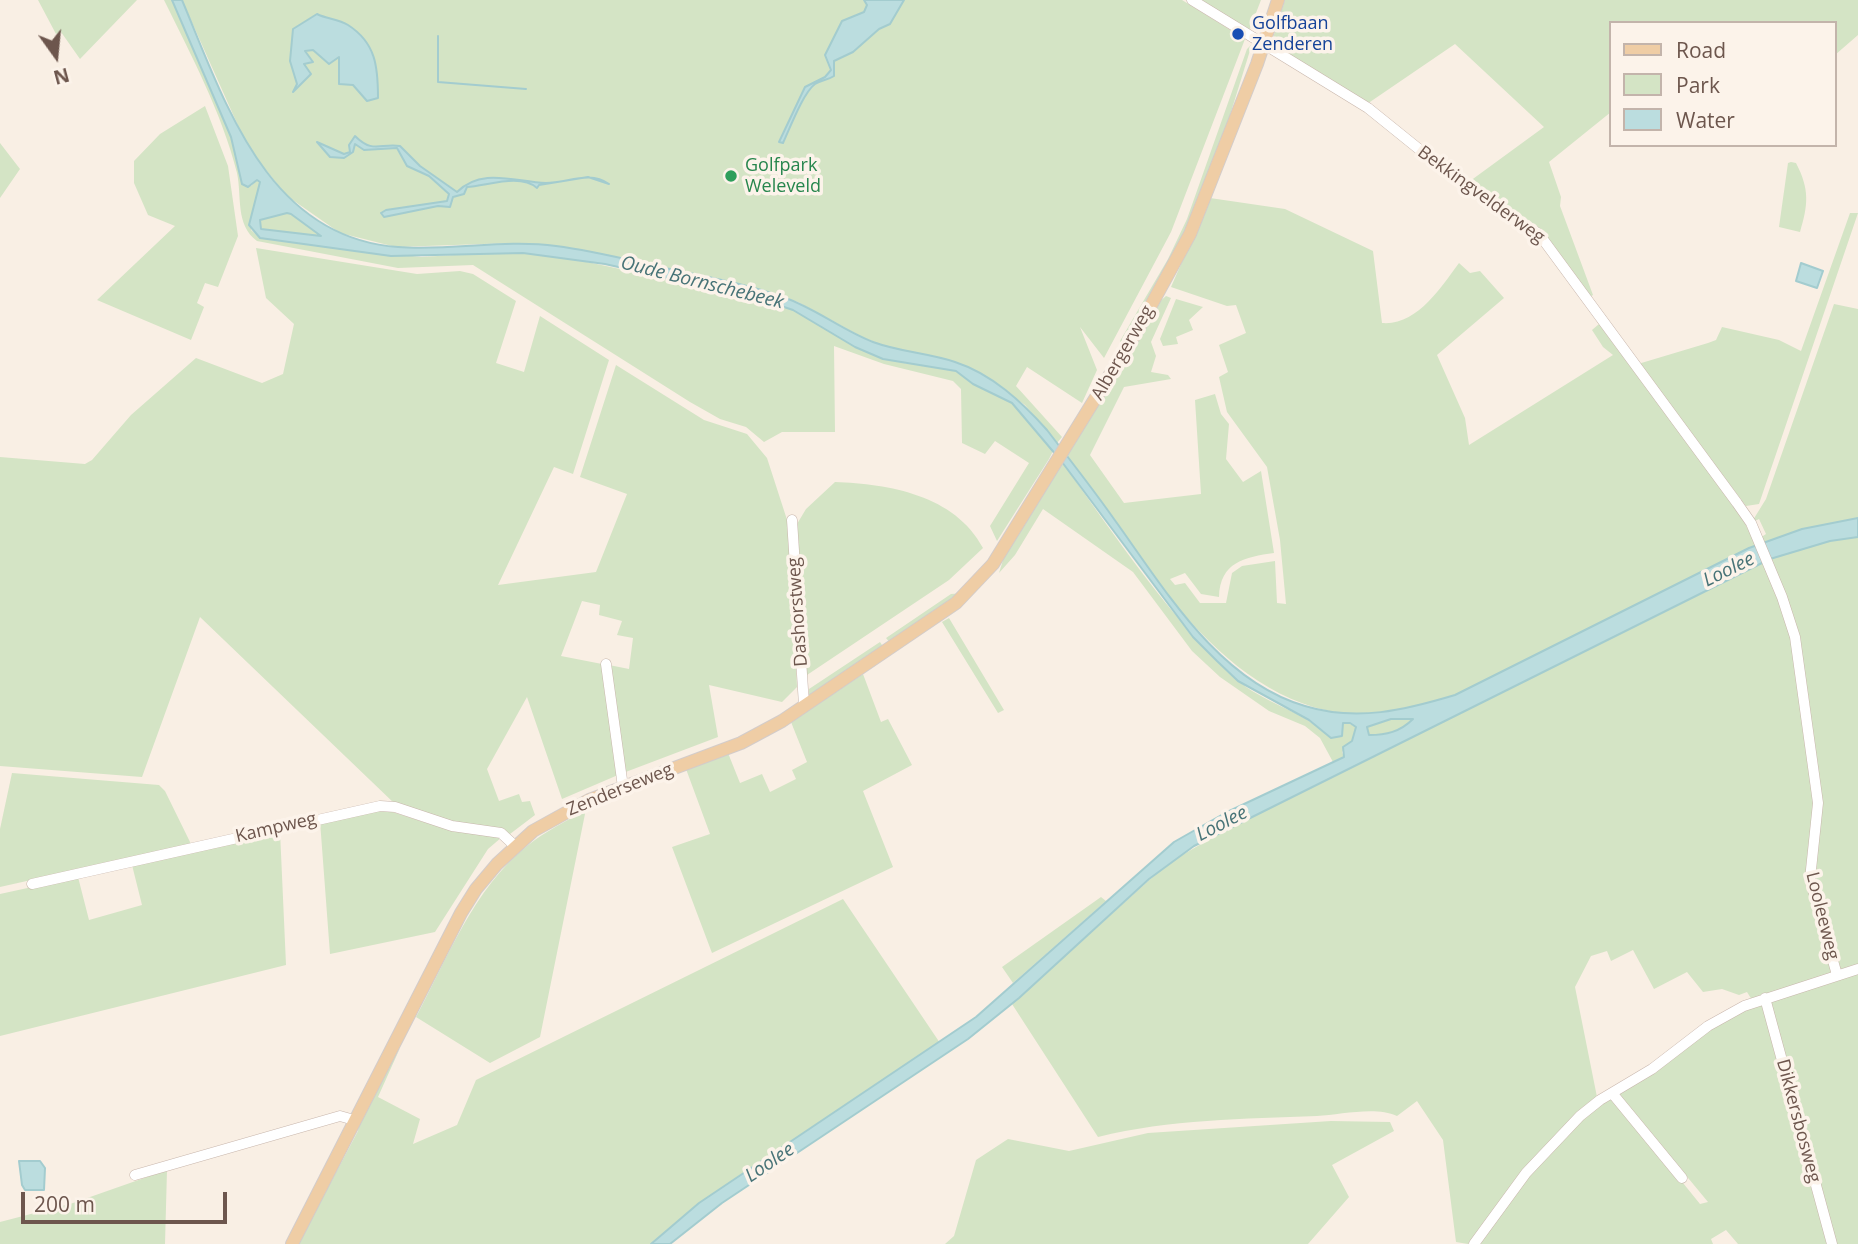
<!DOCTYPE html>
<html>
<head>
<meta charset="utf-8">
<style>
  body { margin:0 }
  #map { position:relative; width:1858px; height:1244px; overflow:hidden; background:#f9efe4; font-family:"Open Sans",sans-serif }
  canvas { display:block }
  .legend { position:absolute; left:1609px; top:21px; width:228px; height:126px; box-sizing:border-box; background:#fcf3ea; border:2px solid #c3b4ab; margin:0; padding:9px 12px; list-style:none; font-size:21px; color:#6d564d }
  .legend li { display:flex; align-items:center; gap:14px; height:35px }
  .legend b { width:35px; border:2px solid #c3b4ab }
  .north { position:absolute; left:21px; top:21px; width:70px; height:70px; -webkit-text-stroke:5px #fcf3ea; paint-order:stroke; rotate:165deg; font-size:19px; font-weight:700; line-height:28px; text-align:center; color:#6d564d }
  .north::after { content:''; display:block; margin:auto; width:24px; height:32px; background:#6d564d; clip-path:polygon(50% 0,100% 100%,50% 72%,0 100%) }
  .scale { position:absolute; left:21px; top:1192px; width:206px; height:32px; box-sizing:border-box; border:4px solid #6d564d; border-top:0; padding-left:9px; font-size:21px; line-height:24px; white-space:nowrap; color:#6d564d; -webkit-text-stroke:5px #fcf3ea; paint-order:stroke }
</style>
</head>
<body>
<div id="map">
<canvas width="1858" height="1244"></canvas>
<ul class="legend">
<li><b style="height:9px;background:#efcda5"></b>Road</li>
<li><b style="height:19px;background:#d4e4c5"></b>Park</li>
<li><b style="height:19px;background:#bbdddf"></b>Water</li>
</ul>
<div class="north">N</div>
<div class="scale">200 m</div>
</div>
<script>
const ctx = document.querySelector('canvas').getContext('2d');
ctx.lineJoin = 'round';
function paint(path, color) { ctx.fillStyle = color; ctx.fill(path, 'evenodd'); }
function strokePath(path, color, width, dash) { ctx.strokeStyle = color; ctx.lineWidth = width; ctx.lineCap = dash ? 'butt' : 'round'; ctx.setLineDash(dash || []); ctx.stroke(path); }
function drawText(font, color, halo, rows, align = 'center') {
  ctx.font = font + ' "Open Sans",sans-serif'; ctx.lineWidth = 7; ctx.setLineDash([]); ctx.textBaseline = 'middle'; ctx.strokeStyle = halo; ctx.fillStyle = color; for (const [text, x, y, turn = 0] of rows) {
    ctx.save(); ctx.translate(x, y); ctx.rotate((+turn || 0) * Math.PI / 180); ctx.textAlign = isNaN(turn) ? turn : align; if (halo) ctx.strokeText(text, 0, 0); ctx.fillText(text, 0, 0); ctx.restore();
  }
}
const green = new Path2D(`
  M38,0H137L80,59L61,32L56,34Z
  M164,0H172C196,49 240,130 242,184L251,186L257,180L260,181L251,230L260,238L421,257L505,252L550,254L760,299L793,310L855,347L904,363L931,365L957,371L973,384L1012,403L1053,451L1049,459L997,541L990,526L1029,463L995,441L985,454L962,443L961,389L953,381L884,364L834,346L835,432H782L764,442L746,427L720,419L690,402L473,265L398,268L257,241C235,225 242,196 237,173C222,113 191,55 164,0Z
  M182,0H1182L1245,39L1171,232L1104,358L1080,327L1097,370L1082,403L1027,367L1016,386L1062,437L1057,443L1025,405L981,374L890,348L862,337L798,302L750,287L557,246L512,243L396,247L340,233L287,196L248,148Z
  M1196,0H1261L1249,31Z
  M1285,0H1858V35L1835,55V23H1611V112L1549,162L1561,197L1560,206L1593,295L1588,298L1546,237L1466,184L1544,127L1455,44L1367,104L1271,44Z
  M1252,44L1226,128L1187,235L1120,352V341L1168,259L1187,219L1247,49Z
  M205,106L228,166L238,236L218,287L205,283L197,303L204,307L191,340L97,300L175,226L148,215L134,183V161L160,134Z
  M0,143L20,169L0,198Z
  M1791,162L1796,163C1810,190 1808,205 1800,232L1779,227L1788,163Z
  M1210,198L1285,209L1373,251L1382,323C1417,326 1441,287 1459,263L1470,273L1480,271L1504,298L1437,355L1465,418L1469,445L1613,355L1603,347L1592,330L1599,324L1742,517L1756,546L1455,695C1428,703 1402,713 1373,714C1228,721 1142,556 1066,455L1157,304L1166,296L1171,298L1151,342L1156,356L1151,372L1168,375L1171,379L1124,387L1090,455L1124,503L1201,494L1195,400L1215,394L1221,414L1229,424L1226,459L1243,482L1261,471L1274,553C1245,557 1220,562 1219,597L1201,594L1185,573L1170,579L1175,585L1185,583L1200,603H1226L1232,573L1242,566L1275,561L1277,603L1286,604L1280,540L1267,467L1227,412L1219,377L1228,372L1219,345L1246,333L1236,305L1227,306L1171,287Z
  M287,213L291,214L322,236L261,229L260,220Z
  M1850,213H1858L1759,504L1746,506L1638,364L1708,343L1716,340L1722,327L1779,340L1801,351Z
  M256,248L417,274L460,271L473,274L516,301L496,363L524,372L540,316L609,360L573,474L554,467L498,585L596,572L627,494L580,477L616,365L704,420L747,434L767,458L790,529L797,687L782,702L709,685L718,737L623,773L609,665L629,669L633,638L617,635L622,621L599,615L600,605L582,601L561,656L602,664L618,775L562,799L527,697L487,769L499,801L519,794L522,802L530,801L535,815L510,834L496,828L455,824L395,804L200,617L142,777L0,766V457L85,464L92,460L131,415L196,358L262,383L283,374L294,324L266,298Z
  M1176,299L1203,307L1189,320L1193,330L1176,337L1178,344L1163,346L1160,339Z
  M1834,304L1858,309V518L1802,529L1763,543L1760,538L1766,534L1759,519L1753,522V520L1766,499Z
  M1062,462C1116,537 1168,616 1236,679C1263,703 1301,710 1327,735L1346,722L1356,727L1352,741L1342,752L1344,757L1333,762L1320,738L1305,726L1269,711L1220,677L1192,651L1133,572L1043,509L1015,555L999,573L1004,557Z
  M835,482C889,484 955,495 983,548L949,580L807,675L797,524L806,509Z
  M1858,537V966L1842,971L1838,968L1813,882L1821,800L1808,694L1793,614L1770,559L1830,541Z
  M1764,562L1790,628L1814,810L1805,878L1832,969L1831,973L1752,1000L1747,992L1739,995L1722,989L1703,992L1687,972L1654,989L1633,950L1611,961L1607,951L1591,956L1575,987L1597,1097L1468,1244L1456,1242L1443,1140L1417,1101L1397,1116C1375,1106 1340,1115 1317,1116C1244,1119 1170,1119 1098,1137L1012,1004L1167,864L1237,823Z
  M965,593L891,644L886,638L951,594Z
  M949,618L1004,710L998,713L942,622Z
  M880,642L884,648L809,697V689Z
  M863,674L881,722L888,719L912,765L863,791L893,867L712,953L672,847L710,834L686,769L728,753L740,783L762,774L770,792L796,779L792,770L807,762L791,722Z
  M1391,719H1414C1400,731 1387,735 1369,735L1366,727Z
  M12,773L159,785L165,791L191,844L0,887V829Z
  M380,808L455,832L494,833L502,837L488,849L435,932L330,954L320,821Z
  M586,809L540,1037L490,1063L416,1017C447,959 474,888 527,846C545,831 566,822 586,809Z
  M280,831L286,965L0,1036V894L78,877L89,920L142,905L132,865Z
  M1101,897L1106,901L1013,983L1002,967Z
  M843,899L940,1043L699,1203L651,1244H298L358,1131L360,1117L400,1048L378,1097L420,1119L413,1144L457,1125L476,1080Z
  M1858,974V1244H1834L1771,1001Z
  M1756,1003L1762,1004L1827,1244H1738L1726,1230L1711,1239L1713,1244H1477C1516,1191 1555,1130 1611,1094L1700,1204L1708,1202L1616,1091L1705,1029Z
  M1331,1121L1390,1122L1394,1131L1332,1165L1349,1197L1308,1244H945L954,1236L976,1160L1008,1139L1069,1151L1148,1133Z
  M167,1170L165,1244H0V1222L73,1203Z`);
const water = new Path2D(`
  M172,0H182C225,102 267,238 398,247C451,251 504,239 556,246C595,251 633,261 670,269C708,277 747,284 783,297C815,308 842,330 873,342C900,352 928,353 955,362C992,374 1022,402 1047,430C1070,460 1093,489 1114,519C1164,588 1218,681 1305,706C1357,722 1405,710 1455,695L1749,548L1802,529L1858,518V537L1830,541L1770,559L1194,846L1149,879L1019,998L968,1039L722,1203L670,1244H651L699,1203L976,1017L1174,842L1225,813L1344,757L1343,747L1352,741L1356,727L1350,723H1343L1342,736L1331,738L1309,720L1238,681L1217,661L1193,637L1062,462L1012,403L973,384L956,371L883,359L855,347L793,310L760,299L605,264L523,253L391,256L260,238L249,225L260,182L257,180L248,187L242,184L231,137ZM287,213L291,214L321,236L261,229L260,220ZM1391,719H1413C1400,732 1386,735 1369,735L1367,727Z
  M864,0H904L890,24L879,29L853,52L834,61V76C828,80 821,80 815,84C803,93 790,128 783,143L779,142L805,87L825,77L831,70L825,55L842,21L864,12L867,5Z
  M317,14C327,19 338,19 348,25C376,43 378,67 378,98L367,101L353,85L339,84V57L329,64L313,50L305,51L313,62L304,64L311,74L293,92L297,84L290,61L293,29Z
  M355,136C373,154 380,143 400,146L420,166L457,192C482,167 515,182 546,183C568,183 589,170 609,184L588,177L539,185L537,188C520,173 487,186 467,187L464,194L453,197L450,207L438,206L384,217L381,213L386,210L447,201L449,194L429,176L407,166L397,148L364,150L355,144L353,152L344,158L330,157L317,142L344,154L350,152L349,145Z
  M1801,263L1823,271L1817,288L1796,281Z
  M19,1161H40L45,1168L44,1190H25L22,1185Z`);
const stream = new Path2D(`
  M438,36V82L526,89`);
const minor = new Path2D(`
  M1192,0L1368,108L1461,183L1539,234L1737,503L1751,523L1782,597L1795,637L1818,803L1810,879L1837,975
  M792,520L804,705
  M606,664L623,787
  M32,884L380,806L395,807L452,826L501,833L515,846
  M1765,998L1832,1244
  M1612,1093L1682,1178
  M135,1175L340,1116L354,1120
  M1474,1244L1526,1173L1580,1116L1600,1100L1652,1069L1708,1026L1744,1006L1858,969`);
const major = new Path2D(`
  M292,1244L461,913L476,889L497,864L533,831L589,800L741,743L782,721L956,603L993,564L1137,331L1190,234L1257,64L1278,0`);
const markers = [
  [1238,34,7,"#1a4fb4"],
  [731,176,7,"#2e9e5b"]
];
const transitNames = [
  ["Golfbaan",1252,24],
  ["Zenderen",1252,45]
];
const leisureNames = [
  ["Golfpark",745,166],
  ["Weleveld",745,187]
];
const streetNames = [
  ["Bekkingvelderweg",1481,195,36],
  ["Albergerweg",1123,353,-60],
  ["Dashorstweg",798,612,-94],
  ["Zenderseweg",620,790,-22],
  ["Kampweg",276,828,-13],
  ["Looleeweg",1822,916,76],
  ["Dikkersbosweg",1798,1121,75]
];
const waterNames = [
  ["Oude Bornschebeek",702,283,14],
  ["Loolee",1729,570,-26],
  ["Loolee",1222,824,-27],
  ["Loolee",770,1163,-34]
];
paint(green, '#d4e4c5');
paint(water, '#bbdddf');
strokePath(water, '#a3cccf', 2);
strokePath(stream, '#a3cccf', 2);
strokePath(minor, '#c8b6ac', 11);
strokePath(major, '#d3ccca', 14);
strokePath(minor, '#fff', 10);
strokePath(major, '#efcda5', 12);
for (const [x, y, r, color] of markers) { const dot = new Path2D(); dot.arc(x, y, r, 0, 2 * Math.PI); ctx.fillStyle = color; ctx.fill(dot); strokePath(dot, '#fcf3ea', 2.5); }
drawText('18px', '#164399', '#fcf3ea', transitNames, 'left');
drawText('18px', '#27864d', '#fcf3ea', leisureNames, 'left');
drawText('18px', '#6d564d', '#fcf3ea', streetNames);
drawText('italic 19px', '#477377', '#fcf3ea', waterNames);
</script>
</body>
</html>
